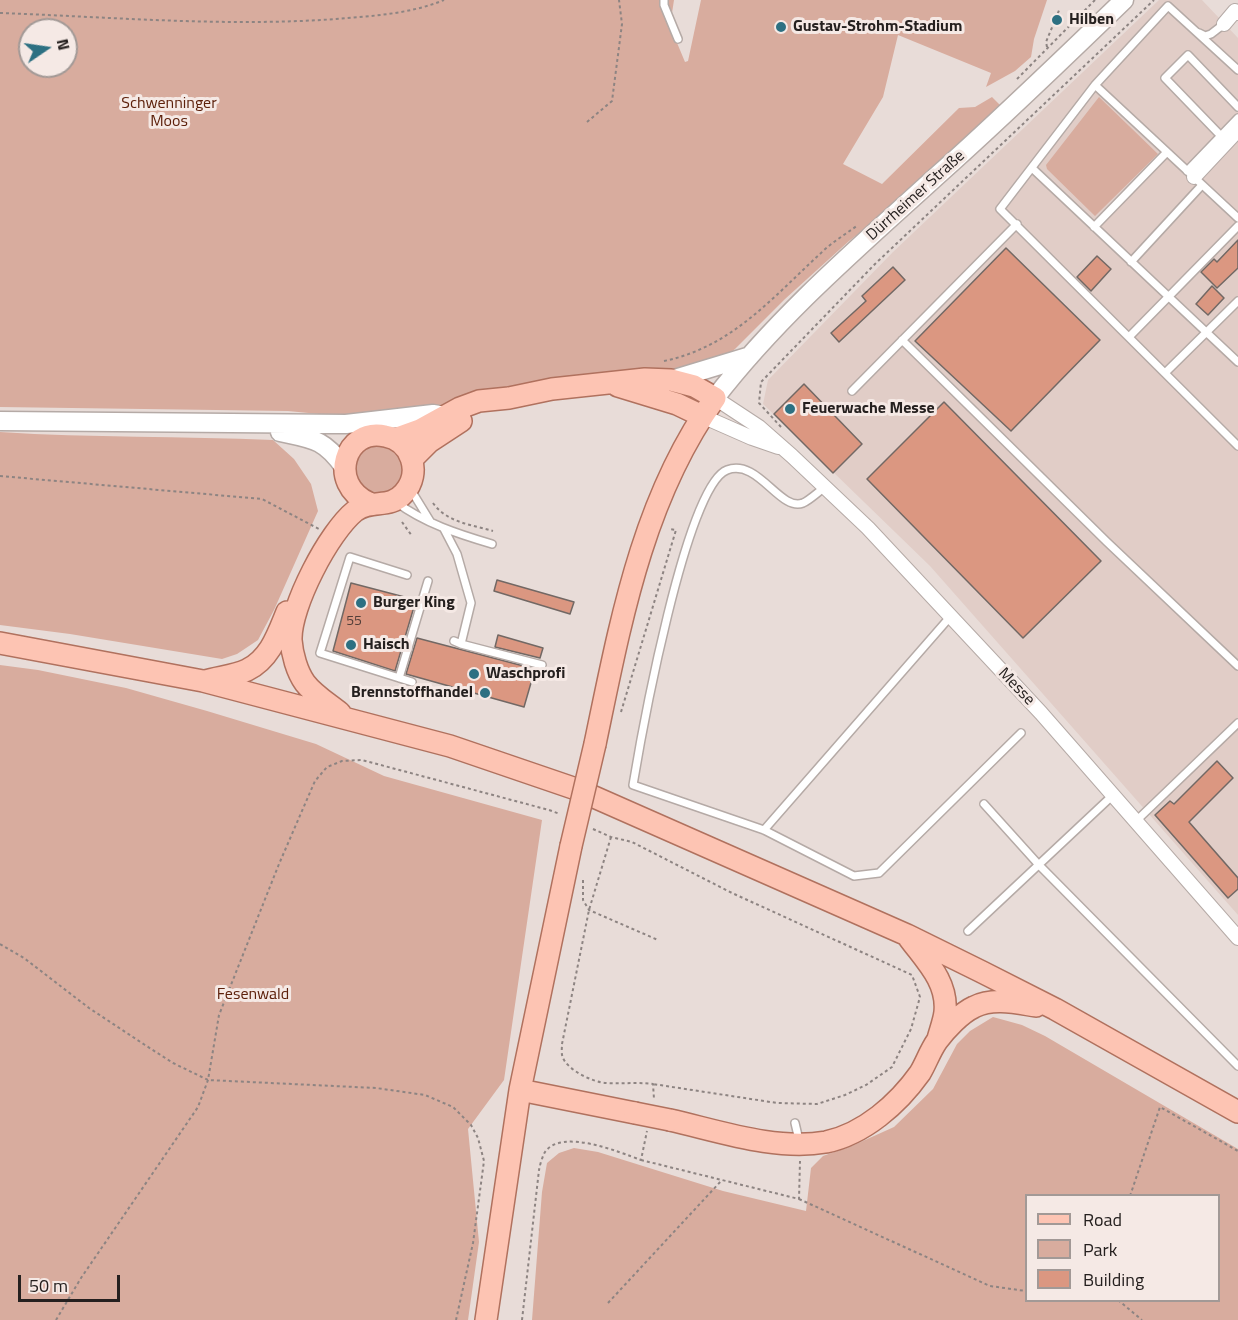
<!DOCTYPE html>
<html>
<head>
<meta charset="utf-8">
<style>
  body { margin:0 }
  #map { position:relative; width:1238px; height:1320px; overflow:hidden; background:#e8dcd8; font-family:"Titillium Web",sans-serif }
  canvas { display:block }
  .legend { position:absolute; left:1025px; top:1194px; width:195px; height:108px; box-sizing:border-box; background:#f5e9e5; border:2px solid #a29996; margin:0; padding:8px 10px; list-style:none; font-size:18px; color:#25201f }
  .legend li { display:flex; align-items:center; gap:12px; height:30px }
  .legend b { width:30px; border:2px solid #a29996 }
  .north { position:absolute; left:18px; top:18px; width:60px; height:60px; box-sizing:border-box; background:#f5e9e5; border:2px solid #a29996; border-radius:50%; rotate:77deg; font-size:16px; font-weight:700; line-height:24px; text-align:center; color:#25201f }
  .north::after { content:''; display:block; margin:auto; width:21px; height:27px; background:#2d7082; clip-path:polygon(50% 0,100% 100%,50% 72%,0 100%) }
  .scale { position:absolute; left:18px; top:1275px; width:102px; height:27px; box-sizing:border-box; border:3px solid #25201f; border-top:0; padding-left:8px; font-size:18px; line-height:21px; white-space:nowrap; color:#25201f; -webkit-text-stroke:4px #f5e9e5; paint-order:stroke }
</style>
</head>
<body>
<div id="map">
<canvas width="1238" height="1320"></canvas>
<ul class="legend">
<li><b style="height:8px;background:#fdc4b3"></b>Road</li>
<li><b style="height:16px;background:#d8ac9e"></b>Park</li>
<li><b style="height:16px;background:#db9781"></b>Building</li>
</ul>
<div class="north">N</div>
<div class="scale">50 m</div>
</div>
<script>
const ctx = document.querySelector('canvas').getContext('2d');
ctx.lineJoin = 'round';
function paint(path, color) { ctx.fillStyle = color; ctx.fill(path, 'evenodd'); }
function strokePath(path, color, width, dash) { ctx.strokeStyle = color; ctx.lineWidth = width; ctx.lineCap = dash ? 'butt' : 'round'; ctx.setLineDash(dash || []); ctx.stroke(path); }
function drawText(font, color, halo, rows, align = 'center') {
  ctx.font = font + ' "Titillium Web",sans-serif'; ctx.lineWidth = 6; ctx.setLineDash([]); ctx.textBaseline = 'middle'; ctx.strokeStyle = halo; ctx.fillStyle = color; for (const [text, x, y, turn = 0] of rows) {
    ctx.save(); ctx.translate(x, y); ctx.rotate((+turn || 0) * Math.PI / 180); ctx.textAlign = isNaN(turn) ? turn : align; if (halo) ctx.strokeText(text, 0, 0); ctx.fillText(text, 0, 0); ctx.restore();
  }
}
const built = new Path2D(`
  M1159,0H1202L1238,38V915L930,566L763,404L768,380L893,252Z`);
const green = new Path2D(`
  M0,0H674L670,26L685,62L688,61L701,0H1047L1034,39L1031,57L1015,71L986,87L991,73L898,35L883,97L843,164L882,184L959,108L975,107L992,97L1001,106L875,221L849,241L785,299L735,349L718,362L702,369L360,418L288,411L0,407ZM30,30H66V66H30Z
  M1099,97L1158,154L1095,216L1047,169L1046,165Z
  M0,432C91,438 182,436 273,440L294,459L311,484L318,511L274,610L258,640L237,654L222,659L70,634L0,625Z
  M354 469a25 25 0 1 1 50 0a25 25 0 1 1-50 0Z
  M0,665L38,670L126,688L207,711L316,744L384,776L542,820L504,1080L468,1129L479,1242L468,1320H0Z
  M993,1017L1022,1025L1045,1036L1238,1149V1320H532L542,1192L547,1163L559,1153L574,1148L598,1152L723,1191L806,1211L811,1168L823,1156L854,1145L894,1127L933,1089L957,1044L970,1031ZM1026,1196H1218V1300H1026Z`);
const building = new Path2D(`
  M1238,240V268L1217,288L1201,272L1214,259L1217,262Z
  M1006,248L1100,340L1011,431L915,341Z
  M1097,256L1111,269L1091,291L1077,277Z
  M893,267L905,280L839,342L831,333L866,301L862,296Z
  M1212,286L1224,298L1208,315L1196,304Z
  M804,384L862,444L833,473L774,414Z
  M944,402L1101,561L1023,638L867,479Z
  M497,580L574,602L570,614L494,591Z
  M351,583L416,600L395,671L333,651Z
  M498,635L543,648L540,658L495,647Z
  M417,638L535,669L524,707L406,674Z
  M1217,761L1233,778L1189,822L1238,878V889L1228,898L1155,815L1170,801L1174,804Z`);
const path = new Path2D(`
  M0,13C112,17 225,27 336,19C372,16 410,14 444,0
  M1047,47L1046,42L1060,8
  M1017,79L1095,0
  M587,122L612,101L622,24L619,0
  M664,361C732,347 773,297 821,253C832,242 846,234 858,225
  M781,427L759,403L761,382L875,264L1154,0
  M0,476L262,499L319,529
  M433,503C446,522 472,525 493,531
  M402,522L412,536
  M621,712L676,530L669,529
  M593,829L611,837L632,842L732,893L912,975L920,997L911,1029L892,1067L866,1085L845,1095L817,1104L777,1103L653,1084
  M611,837L589,910L562,1044C562,1048 561,1054 563,1058C568,1070 592,1082 606,1083C622,1084 636,1082 653,1084L654,1099
  M583,880V900L589,910L658,940
  M0,944L24,958L89,1008L145,1045L173,1063L208,1080L376,1088L425,1095L453,1107L471,1125L478,1138L484,1161L473,1243L456,1320
  M641,1160L799,1199L800,1161
  M1130,1196L1160,1107L1238,1151
  M799,1199L990,1286L1026,1291
  M1118,1300L1142,1320
  M608,1303L722,1180
  M56,1320L81,1278L198,1107L208,1080L219,1015L279,864L315,781L327,767L342,761L362,760L549,810L560,814
  M522,1320L539,1170C540,1165 542,1157 545,1152C562,1128 619,1152 641,1160L647,1131`);
const lane = new Path2D(`
  M664,0V5L678,39
  M1199,33L1205,36L1211,34L1224,24
  M1238,70L1168,6L1095,85L1000,209L1238,446
  M1095,85L1238,218
  M1221,136L1165,78L1188,55L1238,107
  M1032,168L1238,362
  M1187,171L1238,118
  M1094,227L1167,152
  M1131,262L1202,185
  M1129,337L1238,226
  M902,340L1107,542L1238,666
  M1165,373L1238,301
  M852,391L1017,224
  M825,487C818,492 810,500 803,503C780,512 758,458 727,470C686,485 641,737 633,785L764,830L854,876L879,873L1021,733
  M411,490L430,521
  M396,502C424,523 458,534 492,544
  M444,529L457,554L471,603L461,644L454,641
  M407,575L350,557L320,653L412,682
  M461,644L542,665
  M399,678L428,581
  M984,804L1039,865L1238,1066
  M1135,822L1238,723
  M764,830L950,617
  M968,931L1112,796
  M795,1123L799,1140`);
const street = new Path2D(`
  M1224,24L1235,11L1238,13
  M1194,177L1238,130
  M715,398L759,427L792,456L868,528L1041,713L1238,938
  M702,416L752,438L778,447`);
const secondary = new Path2D(`
  M671,380L750,356
  M715,398C779,315 861,245 939,174C1002,118 1063,59 1124,0
  M0,421L346,424L433,414L445,416
  M280,432C313,439 324,439 344,467`);
const primary = new Path2D(`
  M618,386L677,404L702,416
  M395,439L420,430L460,408L479,401L509,398L552,389L645,379L671,380L694,386L715,398C642,499 620,625 595,744
  M412,459L429,442L461,421
  M0,643L203,681L450,746L576,789L907,935L982,972L1055,1009L1238,1112
  M205,681C218,677 235,676 247,670C270,659 278,634 287,612
  M340,713C329,704 314,695 305,683C297,672 292,654 291,640C290,606 329,532 355,511C373,498 389,510 404,493C422,473 412,441 385,436C345,427 327,484 369,503
  M909,938C926,961 948,982 945,1012C944,1021 940,1031 938,1039
  M520,1090L635,1113
  M670,1120C719,1131 776,1151 826,1142C864,1134 898,1104 920,1073C926,1063 930,1051 937,1041C946,1029 961,1013 974,1007C993,997 1017,1003 1036,1006
  M486,1320L520,1090L571,846`);
const primaryBridge = new Path2D(`
  M571,846L595,744
  M635,1113L670,1120`);
const markers = [
  [1057,20,6,"#2d7082"],
  [781,27,6,"#2d7082"],
  [790,409,6,"#2d7082"],
  [361,603,6,"#2d7082"],
  [351,645,6,"#2d7082"],
  [474,674,6,"#2d7082"],
  [485,693,6,"#2d7082"]
];
const numberNames = [
  ["55",354,622]
];
const poiNames = [
  ["Hilben",1069,20],
  ["Gustav-Strohm-Stadium",793,27],
  ["Feuerwache Messe",802,409],
  ["Burger King",373,603],
  ["Haisch",363,645],
  ["Waschprofi",486,674],
  ["Brennstoffhandel",473,693,"right"]
];
const parkNames = [
  ["Schwenninger",169,104],
  ["Moos",169,122],
  ["Fesenwald",253,995]
];
const streetNames = [
  ["Dürrheimer Straße",916,196,-42],
  ["Messe",1016,687,46]
];
paint(built, '#e1cdc7');
paint(green, '#d8ac9e');
paint(building, '#db9781');
strokePath(building, '#726864', 1.5);
strokePath(lane, '#b5aaa6', 10);
strokePath(street, '#b5aaa6', 16);
strokePath(secondary, '#b5aaa6', 21);
strokePath(primary, '#b0715e', 24);
strokePath(path, '#8d8482', 2, [3, 3]);
strokePath(lane, '#fff', 7);
strokePath(street, '#fff', 14);
strokePath(secondary, '#fff', 18);
strokePath(primary, '#fdc4b3', 21);
strokePath(primaryBridge, '#b0715e', 24, []);
strokePath(primaryBridge, '#fdc4b3', 21);
for (const [x, y, r, color] of markers) { const dot = new Path2D(); dot.arc(x, y, r, 0, 2 * Math.PI); ctx.fillStyle = color; ctx.fill(dot); strokePath(dot, '#f5e9e5', 2); }
drawText('14px', '#523e38', null, numberNames);
drawText('bold 16px', '#25201f', '#f5e9e5', poiNames, 'left');
drawText('16px', '#5d200b', '#f5e9e5', parkNames);
drawText('16px', '#25201f', '#f5e9e5', streetNames);
</script>
</body>
</html>
